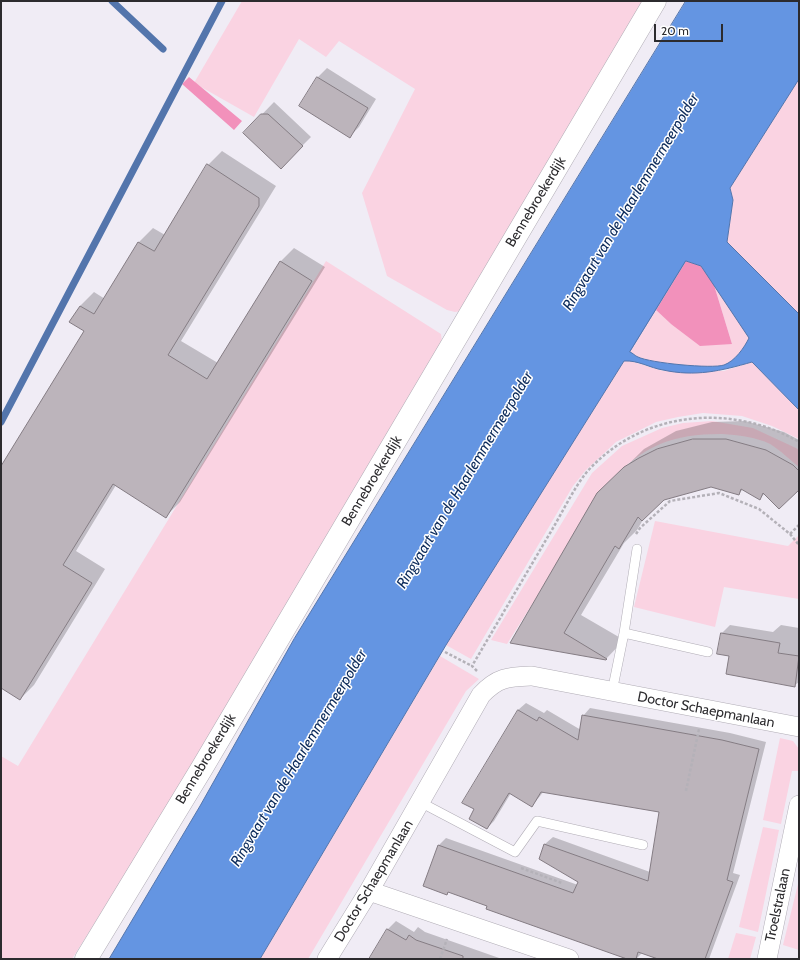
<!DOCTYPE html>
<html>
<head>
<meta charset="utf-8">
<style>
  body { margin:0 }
  #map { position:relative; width:800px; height:960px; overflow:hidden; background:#f0ecf5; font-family:Cabin,sans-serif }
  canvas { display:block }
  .frame { position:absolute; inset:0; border:2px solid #2c2b2e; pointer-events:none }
  .scale { position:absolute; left:654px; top:24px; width:69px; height:18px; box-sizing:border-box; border:2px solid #2c2b2e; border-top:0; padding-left:5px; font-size:12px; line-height:14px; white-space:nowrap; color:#2c2b2e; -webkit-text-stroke:3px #fff; paint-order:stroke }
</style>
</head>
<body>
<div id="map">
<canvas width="800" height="960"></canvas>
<div class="frame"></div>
<div class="scale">20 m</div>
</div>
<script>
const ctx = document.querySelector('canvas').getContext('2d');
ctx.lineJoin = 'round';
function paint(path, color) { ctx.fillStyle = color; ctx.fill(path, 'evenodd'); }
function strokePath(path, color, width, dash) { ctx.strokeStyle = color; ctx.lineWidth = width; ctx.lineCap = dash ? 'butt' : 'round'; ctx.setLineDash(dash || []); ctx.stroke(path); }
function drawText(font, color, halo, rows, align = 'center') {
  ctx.font = font + ' Cabin,sans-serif'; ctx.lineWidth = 3; ctx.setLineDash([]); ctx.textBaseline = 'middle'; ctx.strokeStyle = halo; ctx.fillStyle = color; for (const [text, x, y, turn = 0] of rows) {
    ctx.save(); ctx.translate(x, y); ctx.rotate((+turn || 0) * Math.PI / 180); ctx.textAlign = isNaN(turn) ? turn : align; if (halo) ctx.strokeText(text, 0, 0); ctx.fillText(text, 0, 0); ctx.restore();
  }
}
const green = new Path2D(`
  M242,1H645L461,311L455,312L447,310L387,276L362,193L415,89L339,41L326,57L299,39L254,117L194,83Z
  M799,79V314L727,242L733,200L730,188Z
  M326,261L441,334L442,342C320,549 201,757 72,959H1V756L18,766Z
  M714,285L750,338C744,348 735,361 724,365C712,369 650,363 638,357C635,356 633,353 630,352L656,310L671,324L732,344Z
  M624,361H631L663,371H724L752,362L799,410V439L772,426L742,416L703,413L678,417L656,422L616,442L585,471L573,486L471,659L446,645Z
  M712,421L753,428L796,448L799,450V467C790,460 780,450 770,444C756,437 737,435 722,434C672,434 645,445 610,481L507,644L491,640L592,473L622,446L662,428L683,423Z
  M655,521L788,546L799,535V599L724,587L715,627L634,607Z
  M440,656L479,679L466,691L308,959H260Z
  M780,738L793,741L799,749V771H792L781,824L763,820Z
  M763,827L779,830L758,932L739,927Z
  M799,880V950L783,945Z
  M736,933L756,937L750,959H728Z`);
const forest = new Path2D(`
  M189,77L242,121L234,130L182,84Z
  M686,261L701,266L714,285L732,344L700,346L671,324L656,310Z`);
const water = new Path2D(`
  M686,1H799V79L730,188L733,200L727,242L799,314V410L752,362C721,371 695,377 663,370C650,368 638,360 624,361L446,645L260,959H109L200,806L294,639ZM686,261L701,266L749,338C744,348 735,361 724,365C712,369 650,363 638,357C635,356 633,353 630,352Z`);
const shadow = new Path2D(`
  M327,68L376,99L359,127L350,136L300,106L318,77Z
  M274,102L311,137L290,158L244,133Z
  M222,151L276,186L181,341L218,363L280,262L294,248L325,267L180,502L166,516L116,485L76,551L105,569L34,685L20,699L1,687V468L85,330L80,306L94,292L105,299L139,242L153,228L165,235L208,165Z
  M745,421L784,432L799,440V488L765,493L760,499L743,489L739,494L711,486L663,499L644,518L637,530L624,543L581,615L624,640L606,659L511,643L598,494L644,449L676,431L712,422Z
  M730,625L773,632L781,625L799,628V682L795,685L730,655L722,633Z
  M526,703L544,713L547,710L581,730L583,716L590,708L730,733L766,742L733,873L740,875L709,959H661L642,953L636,959H630L449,891L447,894L438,846L446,838L578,885L579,882L540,859L545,844L553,837L650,872L660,811L544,791L532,806L511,793L494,821L487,828L475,809L518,710Z
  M396,921L414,932L418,927L425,932L502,959H370L387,930Z`);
const stream = new Path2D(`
  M112,1L163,49
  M1,422L222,1`);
const building = new Path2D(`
  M317,77L368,108L350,138L299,106Z
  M261,114H268L303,146L281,169L243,133Z
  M207,164L259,198V206L168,355L207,379L280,261L312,281L166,518L113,484L63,565L92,583L20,700L1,688V466L84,331L69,322L80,306L94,314L138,242L154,251Z
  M693,439H726L766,450L793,465L799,471V490L779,509L763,493L760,500L741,489L739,495L711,487L664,500L642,521L638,517L619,549L615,546L564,633L607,659L606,660L510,643L597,493L624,467L639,458L657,449Z
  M721,633L780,643L778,653L799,656L795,687L726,674L729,656L717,654Z
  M518,710L537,721L539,717L578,740L582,715L722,740L759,749L727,880L733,882L705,959H658L638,952L636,959H627L486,909L487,906L448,892L447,895L423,886L438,845L573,893L578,882L539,859L544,844L648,881L659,812L541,792L532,807L509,793L487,829L469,819L474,809L462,803Z
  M387,929L406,940L409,935L416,940L463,956V959H369Z`);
const path = new Path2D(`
  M636,534L640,528L670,501L719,493L759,509L790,534L799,545
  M790,534L799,525
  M445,652L472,666
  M477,671L472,666C499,620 526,574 553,528C563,511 574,488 586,473C640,411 730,402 799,442
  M686,791L699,729
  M521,868L562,883
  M440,959L447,939`);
const service = new Path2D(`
  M624,633L637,549
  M612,692L624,633L708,652
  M420,802L515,852L537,821L643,845`);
const minor = new Path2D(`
  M369,891L569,959
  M327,959L369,891L481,695C498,677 508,677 532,676L799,727
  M767,959L799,805`);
const tertiary = new Path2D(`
  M86,959L202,768L655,1`);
const streetNames = [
  ["Bennebroekerdijk",536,202,-59],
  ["Bennebroekerdijk",372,481,-59],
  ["Doctor Schaepmanlaan",706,710,11],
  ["Bennebroekerdijk",206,759,-59],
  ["Doctor Schaepmanlaan",374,881,-59],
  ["Troelstralaan",778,905,-78]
];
const waterNames = [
  ["Ringvaart van de Haarlemmermeerpolder",631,202,-59],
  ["Ringvaart van de Haarlemmermeerpolder",465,480,-59],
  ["Ringvaart van de Haarlemmermeerpolder",299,758,-59]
];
paint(green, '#fad3e2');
paint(forest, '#f291bb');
paint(water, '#6495e2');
strokePath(water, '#5375ac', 1);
paint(shadow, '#0003');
strokePath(stream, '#5375ac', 7);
paint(building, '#bcb4bb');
strokePath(building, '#847c83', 1);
strokePath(service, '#b0acb5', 10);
strokePath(minor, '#b0acb5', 20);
strokePath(tertiary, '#b0acb5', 23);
strokePath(path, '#b4b1b8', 2.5, [3, 2]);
strokePath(service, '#fff', 9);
strokePath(minor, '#fff', 19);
strokePath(tertiary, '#fff', 22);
drawText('14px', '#2c2b2e', '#fff', streetNames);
drawText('italic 15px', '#0c2b5b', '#fff', waterNames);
</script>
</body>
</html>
